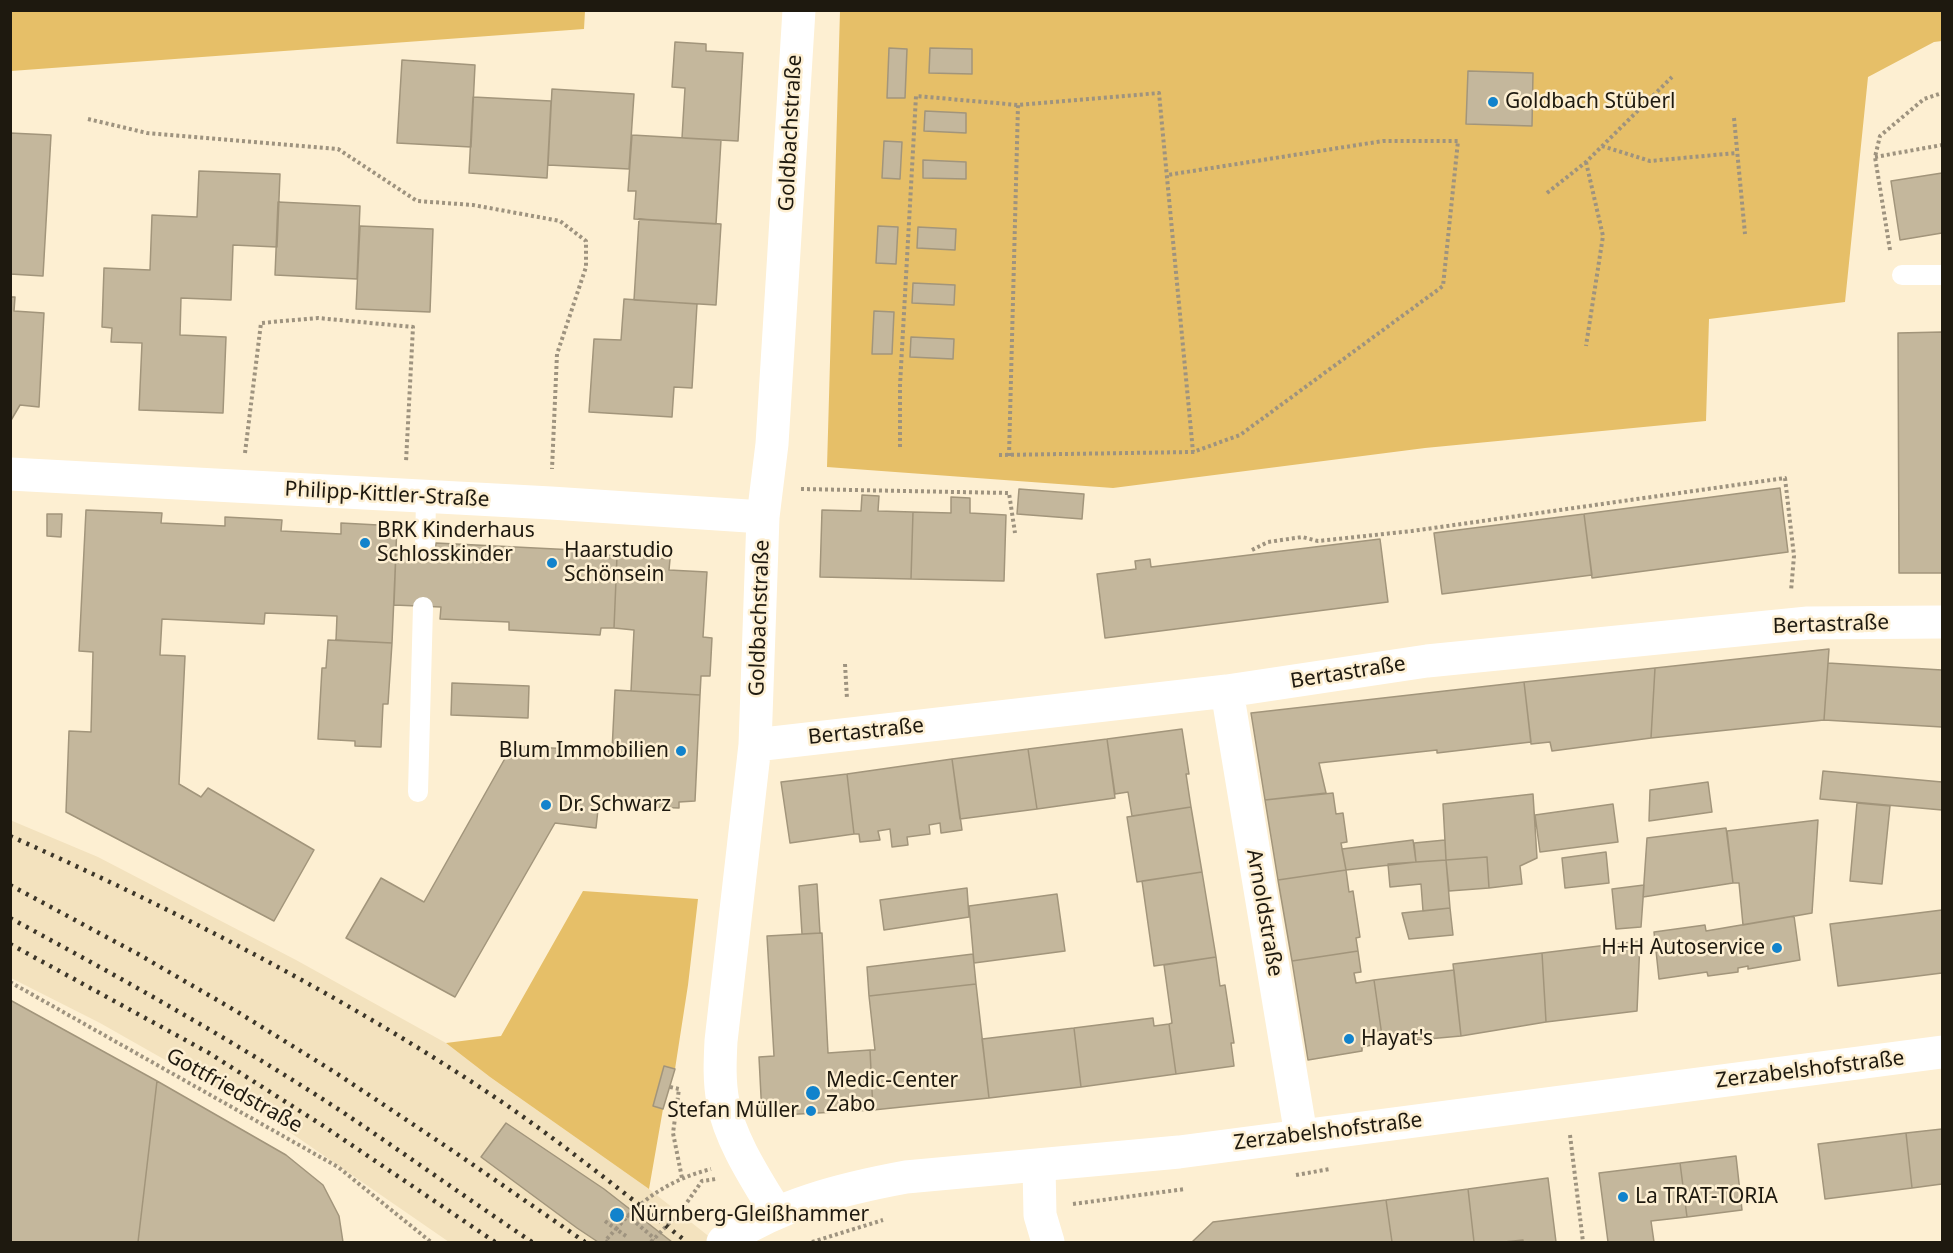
<!DOCTYPE html>
<html>
<head>
<meta charset="utf-8">
<style>
  body { margin:0 }
  #map { position:relative; width:1953px; height:1253px; overflow:hidden; background:#fdefd2; font-family:"Noto Sans",sans-serif }
  canvas { display:block }
  .frame { position:absolute; inset:0; border:12px solid #1e190f; pointer-events:none }
</style>
</head>
<body>
<div id="map">
<canvas width="1953" height="1253"></canvas>
<div class="frame"></div>
</div>
<script>
const ctx = document.querySelector('canvas').getContext('2d');
ctx.lineJoin = 'round';
function paint(path, color) { ctx.fillStyle = color; ctx.fill(path, 'evenodd'); }
function strokePath(path, color, width, dash) { ctx.strokeStyle = color; ctx.lineWidth = width; ctx.lineCap = dash ? 'butt' : 'round'; ctx.setLineDash(dash || []); ctx.stroke(path); }
function drawText(font, color, halo, rows, align = 'center') {
  ctx.font = font + ' "Noto Sans",sans-serif'; ctx.lineWidth = 5; ctx.setLineDash([]); ctx.textBaseline = 'middle'; ctx.strokeStyle = halo; ctx.fillStyle = color; for (const [text, x, y, turn = 0] of rows) {
    ctx.save(); ctx.translate(x, y); ctx.rotate((+turn || 0) * Math.PI / 180); ctx.textAlign = isNaN(turn) ? turn : align; if (halo) ctx.strokeText(text, 0, 0); ctx.fillText(text, 0, 0); ctx.restore();
  }
}
const built = new Path2D(`
  M10,820L98,857L296,960L446,1043L490,1077L649,1189L716,1242H449L278,1124L100,1023L11,978Z`);
const green = new Path2D(`
  M11,10H585V11L584,29L11,71Z
  M840,11H1942V41L1934,42L1868,77L1845,302L1709,319L1706,421L1425,448L1113,488L827,467Z
  M583,891L698,899L688,985L675,1069L664,1066L653,1106L663,1109L649,1189L490,1077L446,1043L501,1036Z`);
const building = new Path2D(`
  M675,42L706,44V51L743,53L738,141L682,138L685,88L672,87Z
  M889,48L907,49L905,98H887Z
  M930,48L972,49V74L929,73Z
  M402,60L475,65L471,147L397,143Z
  M1468,71L1533,73L1532,126L1466,124Z
  M552,89L634,94L629,169L548,165Z
  M473,97L551,101L547,178L469,173Z
  M925,111L966,113V133L924,131Z
  M10,133L51,135L43,276L10,274Z
  M632,135L721,140L716,224L634,219L636,191H628Z
  M884,141L902,142L900,179L882,178Z
  M923,160L966,162V179L923,178Z
  M199,171L280,174L277,247L233,245L231,300L181,298L180,335L226,337L223,413L139,410L142,343L111,342L112,328L102,327L104,268L150,270L152,215L197,217Z
  M1942,173V233L1900,240L1891,181Z
  M278,202L360,206L357,279L275,275Z
  M639,219L721,224L716,305L634,300Z
  M360,226L433,229L430,312L356,309Z
  M878,226L898,227L896,264L876,263Z
  M918,227L956,229L955,250L917,248Z
  M913,283L955,285L954,305L912,303Z
  M10,297H15L14,311L44,313L39,407L20,405L10,422Z
  M624,299L697,304L692,388L674,387L672,417L589,412L594,339L621,340Z
  M874,311L894,312L892,354H872Z
  M1942,332V573H1899L1898,333Z
  M911,337L954,339L953,359L910,357Z
  M1780,488L1788,552L1592,578L1584,514Z
  M1019,489L1084,494L1082,519L1017,514Z
  M862,495L879,496L878,511L913,512L911,579L820,577L822,510L861,511Z
  M951,497L970,498V513L1006,515L1004,581L911,579L913,512L951,513Z
  M86,510L162,513L161,523L225,526V517L282,520L281,531L341,534V523L397,526L392,643L336,640L337,616L265,613L264,624L162,619L160,655L185,656L179,784L201,797L208,788L314,850L274,921L66,812L69,731L91,732L93,652L79,651Z
  M47,514H62L61,537L47,536Z
  M1584,514L1592,575L1442,594L1434,533Z
  M1380,539L1388,602L1105,638L1097,574L1136,569L1135,561L1150,559L1151,567Z
  M436,543L595,551L594,554L617,556L614,628H601L600,635L509,630V622L440,619L441,607L394,605L396,551L435,552Z
  M617,556L670,559L669,570L707,572L703,637L712,638L710,676H701L700,695L631,691L634,630L614,628Z
  M328,640L392,643L388,704H383L381,747L355,746V741L318,739L322,668H326Z
  M1829,649L1824,720L1651,738L1655,668Z
  M1828,663L1942,670V727L1824,720Z
  M1655,668L1651,738L1552,751L1550,742L1531,744L1524,682Z
  M1524,682L1531,742L1437,753V750L1319,763L1326,793L1265,800L1251,713Z
  M452,683L529,686L528,718L451,715Z
  M615,690L700,695L695,801L679,802V808L623,806L624,799L599,800L596,828L555,823L455,997L346,938L381,878L424,902L512,746L612,751Z
  M1182,729L1189,774H1186L1191,807L1132,816L1128,792L1115,794L1107,739Z
  M1107,739L1115,798L1037,809L1028,749Z
  M1028,749L1037,809L960,819L952,759Z
  M952,759L962,830L941,833L940,823L929,825L930,834L907,837L908,845L892,847L890,829L878,831L880,840L860,842L859,834H854L847,774Z
  M1823,771L1942,782V810L1820,799Z
  M847,774L854,834L790,843L781,782Z
  M1708,782L1712,812L1649,821L1650,790Z
  M1333,793L1336,814L1343,813L1347,842L1341,843L1346,870L1278,880L1265,800Z
  M1533,794L1537,858L1520,866L1522,884L1489,888L1487,857L1446,860L1443,804Z
  M1857,803L1890,806L1882,884L1850,881Z
  M1613,804L1618,842L1540,852L1535,815Z
  M1191,807L1202,872L1137,882L1127,817Z
  M1818,820L1812,913L1743,925L1739,883H1733L1727,831Z
  M1726,828L1733,883L1643,897L1647,838Z
  M1413,840L1416,862L1346,870L1342,849Z
  M1445,840L1446,860L1416,862L1414,843Z
  M1606,852L1609,883L1565,888L1562,858Z
  M1487,857L1489,888L1449,891L1446,860Z
  M1446,860L1450,908L1423,911L1421,884L1390,887L1388,864Z
  M1346,870L1349,892L1353,891L1360,937L1356,938L1358,951L1292,961L1278,880Z
  M1202,872L1216,957L1154,966L1142,881Z
  M817,884L820,933L802,934L799,886Z
  M1644,885L1641,927L1616,929L1612,889Z
  M967,888L969,917L884,930L880,900Z
  M1057,894L1065,951L974,963L969,906Z
  M1450,908L1453,935L1409,939L1402,913Z
  M1942,910V973L1838,986L1830,924Z
  M1794,916L1800,960L1748,969V966L1738,968V972L1708,976L1707,972L1659,979L1654,932L1705,925L1706,931Z
  M822,933L828,1053L870,1050L873,1110L762,1116L759,1057L774,1056L767,936Z
  M1640,941L1637,1011L1546,1022L1542,953Z
  M1358,951L1361,972L1354,973L1356,983L1374,980L1383,1043L1362,1047V1051L1308,1060L1292,961Z
  M1542,953L1546,1022L1461,1036L1453,964Z
  M973,954L976,984L869,996L867,967Z
  M1216,957L1220,986L1225,985L1234,1043H1231L1234,1066L1176,1074L1169,1024L1172,1023L1164,965Z
  M1454,970L1461,1036L1383,1043L1374,980Z
  M976,984L989,1098L873,1110L870,1050H875L869,996Z
  M10,1000L157,1081L138,1242H10Z
  M1153,1018L1154,1026L1169,1024L1176,1074L1081,1087L1074,1028Z
  M1074,1028L1081,1087L989,1098L982,1039Z
  M664,1066L675,1069L663,1109L653,1106Z
  M157,1081L286,1155L323,1185L339,1216L343,1242H138Z
  M506,1123L604,1189L672,1242H598L577,1228L481,1157Z
  M1942,1129V1184L1912,1188L1906,1133Z
  M1906,1133L1912,1188L1825,1199L1818,1144Z
  M1736,1156L1742,1210L1687,1217L1680,1163Z
  M1680,1163L1687,1217L1651,1221L1654,1242H1608L1599,1173Z
  M1548,1178L1556,1242H1523V1240L1504,1242H1474L1468,1189Z
  M1468,1189L1474,1242H1392L1386,1200Z
  M1386,1200L1392,1242H1192L1213,1222Z`);
const path = new Path2D(`
  M1734,118L1745,234
  M88,119L147,133L338,149L417,201L473,205L560,221L586,241V267L557,354L552,469
  M1602,146L1650,161L1736,153
  M1875,157L1942,145
  M1586,162L1603,236L1586,346
  M1547,193L1586,162L1672,77
  M1890,250L1875,157L1880,136L1924,99L1942,93
  M900,447V385L916,96L1018,105L1159,93L1193,452
  M245,453L261,323L318,318L413,327L406,462
  M999,455L1193,452L1240,435L1443,286L1458,141H1383L1167,175
  M1009,456L1018,105
  M801,489L1009,493L1015,533
  M1252,550L1268,542L1302,537L1318,541L1412,531L1785,478L1794,556L1791,591
  M845,664L847,699
  M10,982L338,1167L431,1242
  M670,1087L679,1089L673,1133L682,1178
  M1570,1135L1583,1242
  M1296,1175L1330,1169
  M1073,1204L1185,1189
  M627,1215L655,1239
  M605,1221L616,1229L605,1241L607,1242
  M626,1236L616,1229C642,1198 672,1179 711,1169
  M651,1242L681,1211L702,1181L716,1179
  M812,1242L883,1220`);
const service = new Path2D(`
  M1902,275H1942
  M425,552L426,498
  M418,792L423,607`);
const minor = new Path2D(`
  M10,474L551,503L763,517
  M1227,691L1301,1135
  M755,745L1227,691L1427,661L1808,623L1942,622
  M1039,1166L1040,1215L1048,1242
  M776,1212C756,1179 730,1140 723,1102C719,1081 720,1061 721,1041L755,745L763,517L772,444L799,10`);
const tertiary = new Path2D(`
  M723,1242C778,1205 841,1189 906,1177L1179,1152L1942,1052`);
const rail = new Path2D(`
  M10,836C180,912 348,998 502,1102C566,1146 626,1195 687,1242
  M10,885L138,954L236,1011L336,1073L453,1151L585,1242
  M10,918C123,979 234,1041 341,1111C405,1154 468,1199 532,1242
  M10,944L209,1053L325,1127L495,1242`);
const markers = [
  [1493,102,6,"#1283cc"],
  [365,543,6,"#1283cc"],
  [552,563,6,"#1283cc"],
  [681,751,6,"#1283cc"],
  [546,805,6,"#1283cc"],
  [1777,948,6,"#1283cc"],
  [1349,1039,6,"#1283cc"],
  [813,1093,8,"#1283cc"],
  [811,1111,6,"#1283cc"],
  [1623,1197,6,"#1283cc"],
  [617,1215,8,"#1283cc"]
];
const poiNames = [
  ["Goldbach Stüberl",1505,102],
  ["BRK Kinderhaus",377,531],
  ["Schlosskinder",377,555],
  ["Haarstudio",564,551],
  ["Schönsein",564,575],
  ["Blum Immobilien",669,751,"right"],
  ["Dr. Schwarz",558,805],
  ["H+H Autoservice",1765,948,"right"],
  ["Hayat's",1361,1039],
  ["Medic-Center",826,1081],
  ["Zabo",826,1105],
  ["Stefan Müller",799,1111,"right"],
  ["La TRAT-TORIA",1635,1197],
  ["Nürnberg-Gleißhammer",630,1215]
];
const streetNames = [
  ["Goldbachstraße",791,133,-87],
  ["Philipp-Kittler-Straße",387,495,3],
  ["Goldbachstraße",760,618,-88],
  ["Bertastraße",1831,625,-2],
  ["Bertastraße",1348,673,-9],
  ["Bertastraße",866,732,-6],
  ["Arnoldstraße",1264,913,80],
  ["Zerzabelshofstraße",1810,1070,-7],
  ["Gottfriedstraße",234,1091,29],
  ["Zerzabelshofstraße",1328,1132,-7]
];
paint(built, '#f3e2be');
paint(green, '#e6bf68');
paint(building, '#c4b79c');
strokePath(building, '#a2957b', 1.5);
strokePath(path, '#9e937f', 4, [3, 3]);
strokePath(service, '#fff', 20);
strokePath(minor, '#fff', 33);
strokePath(tertiary, '#fff', 33);
strokePath(rail, '#3c3629', 4.5, [3, 6]);
for (const [x, y, r, color] of markers) { const dot = new Path2D(); dot.arc(x, y, r, 0, 2 * Math.PI); ctx.fillStyle = color; ctx.fill(dot); strokePath(dot, '#fdefd2', 2); }
drawText('21px', '#1e190f', '#fdefd2', poiNames, 'left');
drawText('21px', '#1e190f', '#fdefd2', streetNames);
</script>
</body>
</html>
